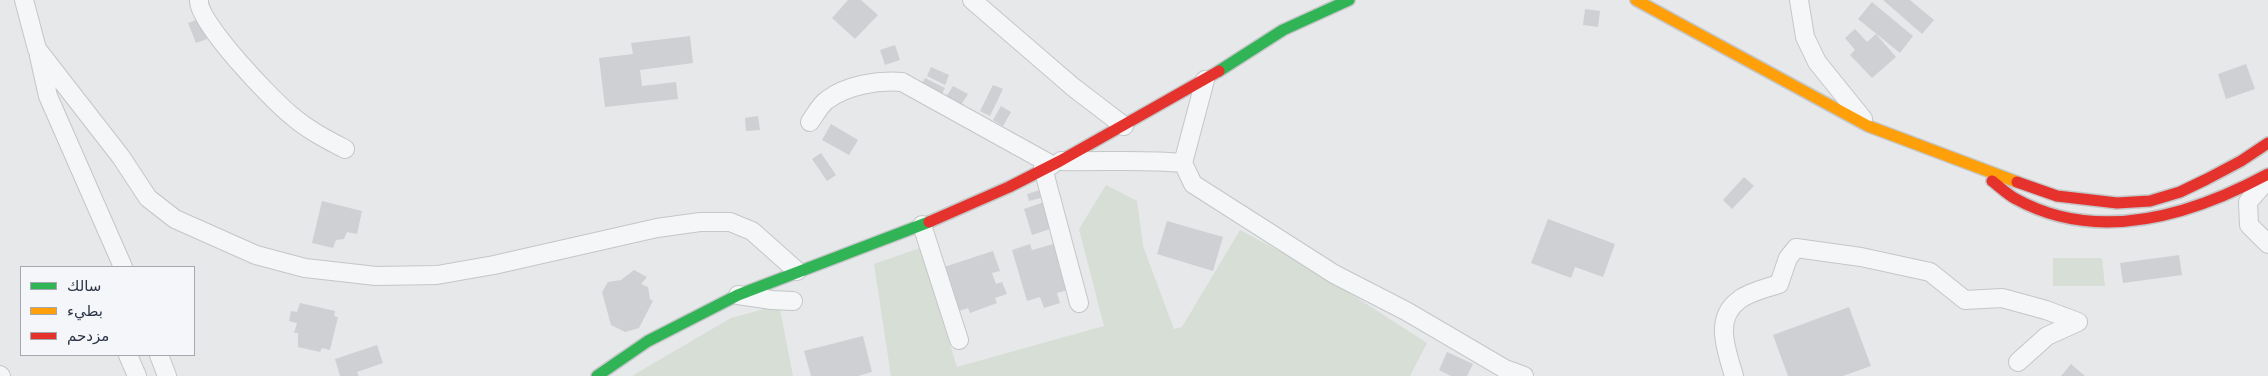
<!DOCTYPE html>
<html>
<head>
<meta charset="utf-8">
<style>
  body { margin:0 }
  #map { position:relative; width:2268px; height:376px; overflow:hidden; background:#e6e8ea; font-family:"DejaVu Sans","Noto Naskh Arabic",sans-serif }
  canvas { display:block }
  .legend { position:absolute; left:20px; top:266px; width:175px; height:90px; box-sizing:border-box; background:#f4f6f9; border:1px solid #a4a8b1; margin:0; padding:6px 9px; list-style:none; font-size:15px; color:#2b3445 }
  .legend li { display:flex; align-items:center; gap:10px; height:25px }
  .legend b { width:25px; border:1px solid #a4a8b1 }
</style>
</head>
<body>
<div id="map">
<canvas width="2268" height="376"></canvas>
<ul class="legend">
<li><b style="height:6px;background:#30b455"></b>سالك</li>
<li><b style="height:6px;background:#ff9f0a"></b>بطيء</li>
<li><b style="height:6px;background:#e5322d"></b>مزدحم</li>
</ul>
</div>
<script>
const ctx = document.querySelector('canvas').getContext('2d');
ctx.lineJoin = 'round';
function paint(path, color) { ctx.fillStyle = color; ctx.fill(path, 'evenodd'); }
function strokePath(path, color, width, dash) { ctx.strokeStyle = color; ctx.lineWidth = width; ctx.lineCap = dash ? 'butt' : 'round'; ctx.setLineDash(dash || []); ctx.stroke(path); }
const green = new Path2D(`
  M1106,185L1137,201L1143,246L1174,329L1182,327L1240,230L1309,267L1427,343L1410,376H891L874,264L920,248L957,367L1104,326L1079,229Z
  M2053,258H2102L2105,286H2053Z
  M779,305L793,376H632L731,318Z`);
const building = new Path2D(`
  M848,0H861L878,15L855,39L832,18Z
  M1883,0H1910L1934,20L1922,34Z
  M1872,2L1913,36L1900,53L1858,19Z
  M1585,9L1600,11L1598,27L1583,25Z
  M199,19L207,39L196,43L188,23Z
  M1855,29L1867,42L1876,34L1896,57L1872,78L1850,55L1855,50L1845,38Z
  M690,36L693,63L640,70L642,86L676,82L678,99L605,107L599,58L633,54L631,43Z
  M895,45L900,60L885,65L880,50Z
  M2246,64L2255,89L2226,99L2218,74Z
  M931,67L949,75L945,85L927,76Z
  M925,78L945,88L941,96L921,86Z
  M993,85L1003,89L990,116L980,111Z
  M953,86L968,94L961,105L946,97Z
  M1001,106L1011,112L1003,126L993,120Z
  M758,116L760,130L746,131L745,118Z
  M831,124L858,140L849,155L822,140Z
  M821,153L836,175L827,181L812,159Z
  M1744,177L1754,186L1732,209L1723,200Z
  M1043,189L1045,197L1029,201L1027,194Z
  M322,201L362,211L357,234L347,232L344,239L336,240L333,248L312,243Z
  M1047,201L1056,227L1032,235L1024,209Z
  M1548,219L1615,244L1603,277L1575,267L1571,278L1531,263Z
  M1167,221L1223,237L1213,271L1157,254Z
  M1030,244L1032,250L1054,244L1068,290L1057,293L1060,303L1044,308L1040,297L1027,301L1012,250Z
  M993,251L1000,271L992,273L996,284L1002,282L1007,294L995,298L997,303L970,313L968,308L959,311L944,267Z
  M2179,255L2182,275L2123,283L2120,263Z
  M634,270L647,277L641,284L648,287L650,299L653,301L639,328L625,332L611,325L602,292L608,282L621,280Z
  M300,303L335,311L334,316L338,317L330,350L322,348L320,352L298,347V333H294L297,323L289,321L291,311L297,312Z
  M1849,307L1871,366L1843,376H1788L1773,335Z
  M863,336L872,372L858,376H811L804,351Z
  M377,345L383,363L357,372L359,376H340L335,359Z
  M1447,352L1473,364L1467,376H1451L1439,370Z
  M2071,364L2085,376H2061Z`);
const street = new Path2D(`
  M24,0L37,49L121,157L148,198L175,219L256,255L305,268L376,276L437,275L494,265L657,228L700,222H730L752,231L797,271
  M199,0C196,21 274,102 292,116C308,130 326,139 345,149
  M972,0L1073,87L1124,126
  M1799,0L1805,37L1817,62L1863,119
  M39,56L48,96L123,267
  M1205,80L1183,163L1193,184L1334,274L1406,311L1505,369L1524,376
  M810,122C815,115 820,105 827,100C847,85 878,80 902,82L1052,165
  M1061,161C1102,162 1143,159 1183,163
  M1043,168L1079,303
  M2268,179L2248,202L2249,225L2268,244
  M922,225L959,340
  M738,295L772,300L793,301
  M128,355L137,376
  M159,355L167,376
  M2018,362L2047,336L2078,322
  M0,375L1,376
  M1734,376C1727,351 1713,319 1739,300C1749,292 1767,288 1779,284L1788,258L1796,248L1861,257L1930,272L1965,300L2002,298L2046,310L2078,322`);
const fast = new Path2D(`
  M1219,71L1283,30L1349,0
  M597,376L648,341L738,295L929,222`);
const slow = new Path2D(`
  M1636,0L1868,126L2017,182`);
const jam = new Path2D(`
  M1992,181C2000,187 2008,195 2016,199C2098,244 2192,215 2268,174
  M2017,182L2057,196L2117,203L2150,201L2180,192L2207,179L2241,161L2268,143
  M929,222L1009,187L1060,161L1219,71`);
paint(green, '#d6ded6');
paint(building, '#ced0d3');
strokePath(street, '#c4c6c8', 20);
strokePath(fast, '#c4c6c8', 14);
strokePath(slow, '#c4c6c8', 14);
strokePath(jam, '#c4c6c8', 14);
strokePath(street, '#f5f6f7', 18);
strokePath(fast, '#30b455', 11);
strokePath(slow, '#ff9f0a', 11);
strokePath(jam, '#e5322d', 11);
</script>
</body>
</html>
